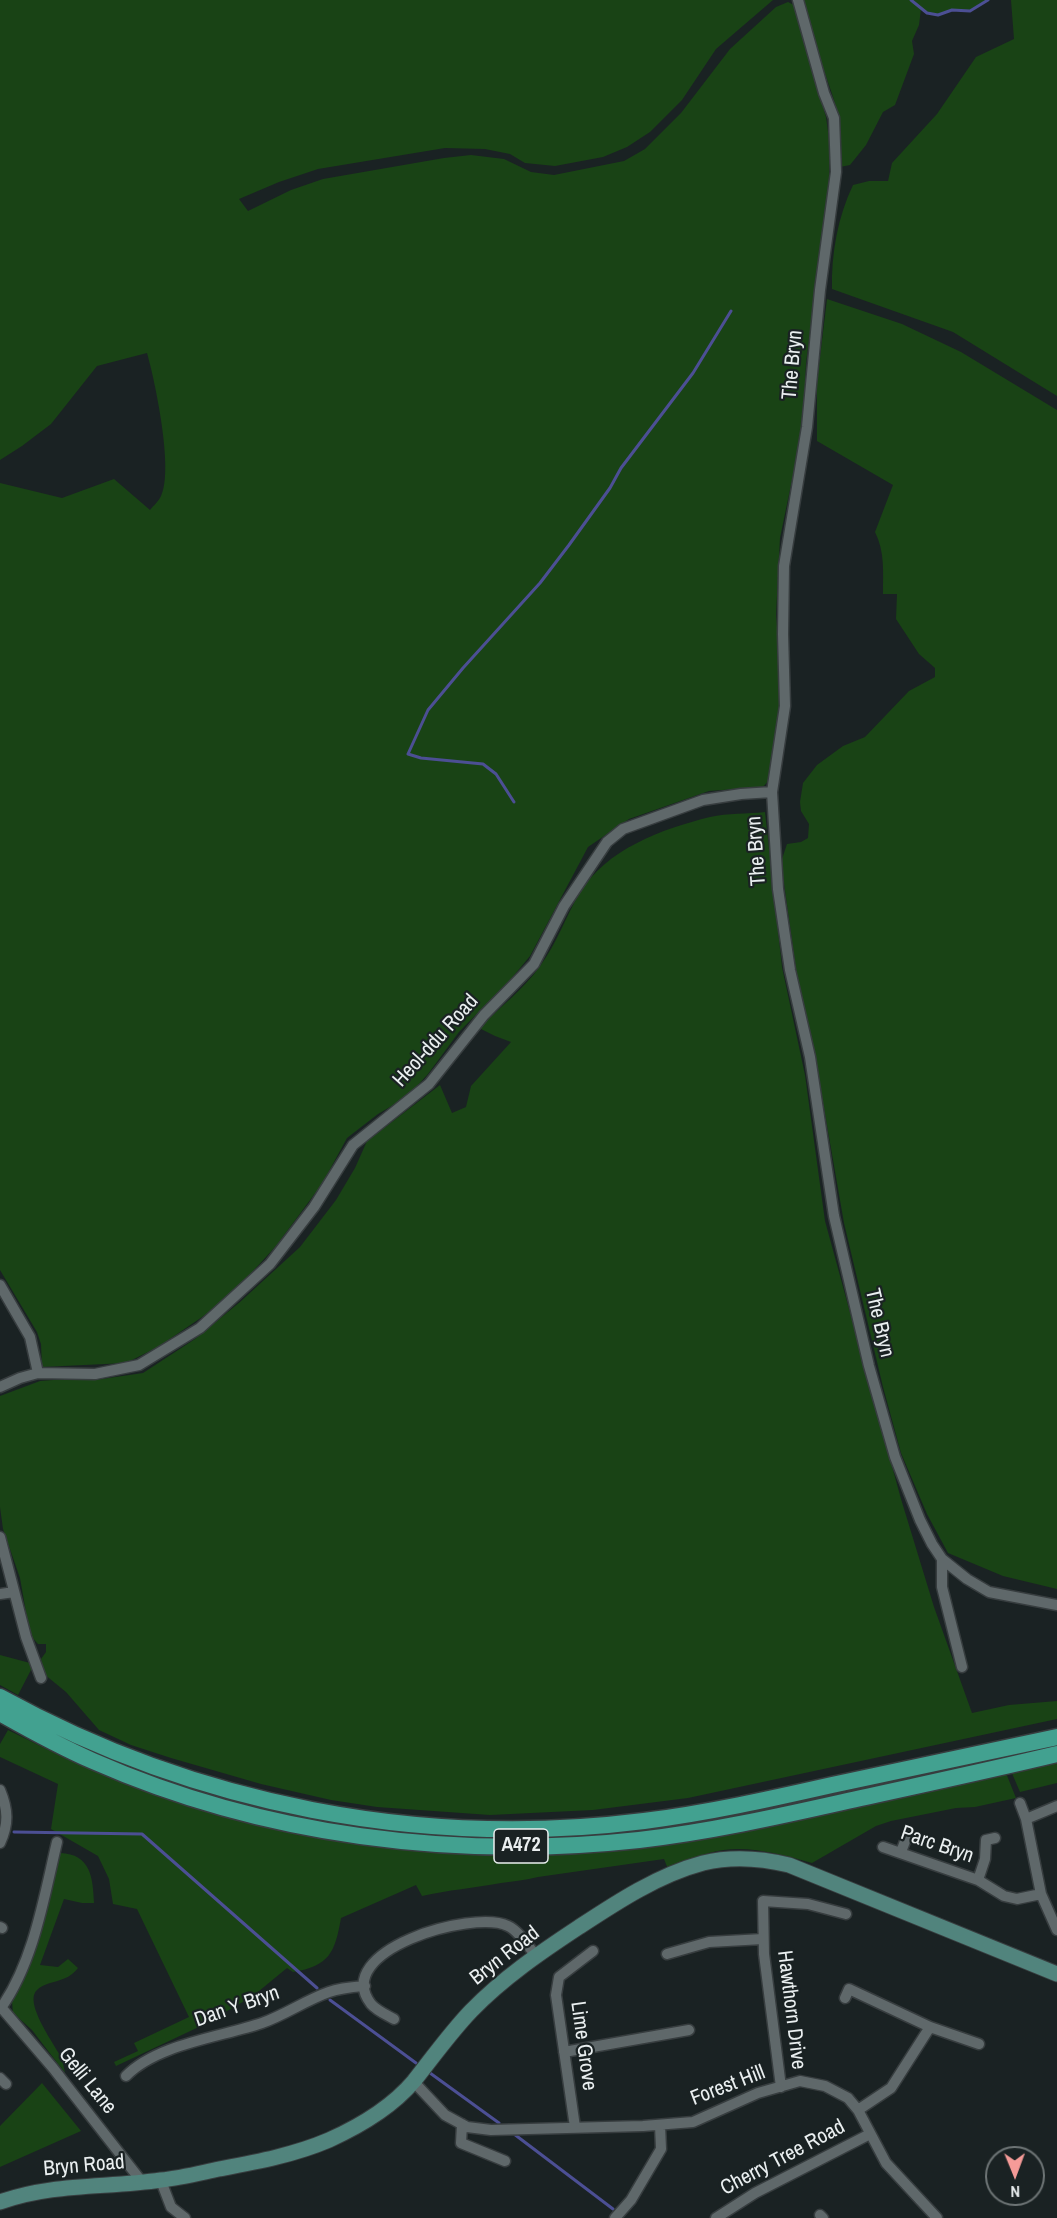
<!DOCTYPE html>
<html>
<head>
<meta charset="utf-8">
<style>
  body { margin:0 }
  #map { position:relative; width:1057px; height:2218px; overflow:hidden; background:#1a2223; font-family:"Archivo Narrow",sans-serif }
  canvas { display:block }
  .north { position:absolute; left:985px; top:2146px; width:60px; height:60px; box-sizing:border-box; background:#1a2223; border:2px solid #6d7475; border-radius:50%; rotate:179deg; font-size:16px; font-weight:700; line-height:24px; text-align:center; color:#eaeff0 }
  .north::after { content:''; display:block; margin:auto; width:21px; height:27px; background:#f59b98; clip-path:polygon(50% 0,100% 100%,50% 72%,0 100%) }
</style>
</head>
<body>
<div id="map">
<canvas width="1057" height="2218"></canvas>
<div class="north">N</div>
</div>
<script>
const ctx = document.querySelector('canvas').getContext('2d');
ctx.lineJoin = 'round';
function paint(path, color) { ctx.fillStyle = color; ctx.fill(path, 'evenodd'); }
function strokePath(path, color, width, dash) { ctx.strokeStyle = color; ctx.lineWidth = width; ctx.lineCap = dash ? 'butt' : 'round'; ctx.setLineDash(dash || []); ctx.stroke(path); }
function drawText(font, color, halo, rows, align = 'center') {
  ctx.font = font + ' "Archivo Narrow",sans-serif'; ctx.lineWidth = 4.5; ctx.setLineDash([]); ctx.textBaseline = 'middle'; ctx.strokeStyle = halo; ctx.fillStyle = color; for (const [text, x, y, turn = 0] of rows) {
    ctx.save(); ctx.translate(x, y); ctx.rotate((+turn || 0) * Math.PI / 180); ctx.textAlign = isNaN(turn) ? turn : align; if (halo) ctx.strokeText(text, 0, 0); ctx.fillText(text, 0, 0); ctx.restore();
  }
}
const green = new Path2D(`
  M0,0H773L716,49L682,100L650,132L627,147L603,157L555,166L525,163L510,154L485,149L445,148L318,169L279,182L239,199L248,211L291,190L323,179L444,158L471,155L504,159L531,172L554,175L624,161L645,149L681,113L730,49L776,7L788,2L794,5L796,13L826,117L830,146L829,182L806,363L803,427L780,538L776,615L781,672V702L769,780L763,787L709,791L629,819L588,847L530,956L511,979L459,1032L428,1074L407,1097L378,1114L347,1138L322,1184L276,1246L244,1281L208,1313L158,1347L126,1363L42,1367L41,1344L37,1332L0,1270V483L62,498L114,479L150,510C153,506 159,501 161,496C174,470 155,381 147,353L97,366L51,424L22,446L0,460Z
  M803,0H988L970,11L952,10L938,15L927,13L921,9L919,25L912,41L914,54L895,105L883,112L866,145L850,165L840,167C845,120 834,101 820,59C813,40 809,19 803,0Z
  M1011,0H1057V396L953,332L832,289C831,254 838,216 853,185L869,181H888L892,163L937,114L976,57L1014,39Z
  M827,299L902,324L961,352L1057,410V1589L1003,1576L948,1553L927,1514L901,1453L883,1387L844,1223L821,1091L799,990L781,862L787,844L801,842L808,838L809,824L801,811L800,802L803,783L817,765L843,746L865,737L909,691L935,677V668L919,654L896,619L897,594H883C883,572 885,552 875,532L893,485L817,441V382Z
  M765,812L782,967L805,1075L825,1221L901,1499L934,1607L972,1713L1009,1705L1057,1701V1719L688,1798L593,1810L490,1815L377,1807L331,1800L261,1784L171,1758L131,1745L99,1730L66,1692L44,1674L41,1659L46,1652V1644H38L30,1635L20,1578L3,1529L0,1507V1396L40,1381L66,1379L95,1380L143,1373L195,1339L240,1302L300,1247L336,1200L355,1168L367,1141L440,1085L452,1113L466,1107L471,1086L511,1042L495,1036L479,1028C498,1009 525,988 540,966C557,943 565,918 579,894C606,849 662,829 710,817C728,813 747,814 765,812Z
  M0,1655L30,1663L32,1668L18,1695L0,1685Z
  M8,1730L69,1760L117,1780L180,1802L243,1820L317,1837L371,1845L534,1854L1006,1773L1016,1798L975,1807L956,1808L891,1821L876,1826L812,1863C779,1854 743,1843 709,1853C695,1858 682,1864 668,1869L664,1859L538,1877C526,1880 514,1881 501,1883C474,1888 448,1890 422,1896L416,1885L341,1918C335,1953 329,1966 293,1972L287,1968L253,1996L203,2025L116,2066L114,2062L138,2051L134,2043L189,2017L137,1909L113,1904L109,1879L98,1856L51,1829L58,1784L0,1757V1744Z
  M1057,1762V1783L1020,1792L1011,1771Z
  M60,1853C91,1854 93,1878 94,1903H82L64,1899L40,1965L58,1967L68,1959L78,1968C66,1984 49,1979 37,1990C23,2003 56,2046 62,2059C63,2063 64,2068 65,2073L32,2030L13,2013L12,2002L25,1973Z
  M42,2083L81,2131L0,2167V2126Z`);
const stream = new Path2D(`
  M911,0L927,13L938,15L952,10L970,11L988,0
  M514,802L496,774L483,764L421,758L408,754L428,710L463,668L540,583L569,545L610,488L621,468L693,373L731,311
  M14,1832L142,1834L317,1988
  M330,2000L416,2063
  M430,2073L499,2123
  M514,2134L613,2209`);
const street = new Path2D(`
  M798,0L824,93L834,118L836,172L820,290L807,427L784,566L783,634L785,706L772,792L778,889L790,970L810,1057L834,1216L869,1366L895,1457L920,1520L932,1544L942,1559L967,1579L989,1592L1057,1605
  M0,1285L30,1337L38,1373
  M0,1387L20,1378L38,1373L95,1374L139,1365L200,1328L270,1264L314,1207L353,1145L429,1084L484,1015L534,964L564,906L607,842L623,829L703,800L741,794L772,792
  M0,1537L26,1637L41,1678
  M942,1559V1587L962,1667
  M0,1594L14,1592
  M0,1790C8,1809 9,1824 0,1843
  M1020,1803L1026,1819L1041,1894L1057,1930
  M1026,1819L1057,1806
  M883,1847L978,1880L1004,1896L1017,1899L1041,1894
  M901,1852L907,1836
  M978,1880L985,1859L986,1840L995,1838
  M0,1927L2,1928
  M667,1954L709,1942L763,1939
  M845,1998L849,1989L930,2027L979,2044
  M0,2006L53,2068L142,2182
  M1,2008C34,1961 44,1897 57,1842
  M394,2019C387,2015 377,2011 371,2004C330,1951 472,1909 508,1926C519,1931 528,1946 536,1956
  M564,2052L689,2030
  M126,2076C157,2044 221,2037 262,2023C285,2015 306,2000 329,1992C340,1988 353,1987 365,1986
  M0,2078L6,2084
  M413,2081L445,2115L467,2127L491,2130L643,2126L693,2122L758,2093L800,2081L825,2086L848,2098L858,2110L886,2163L937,2218
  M781,2087L764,1954L763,1901L808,1904L846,1914
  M858,2110L891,2088L930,2027
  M462,2124L461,2143L505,2161
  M575,2127L556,1995L559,1977L593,1951
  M161,2181L171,2207L185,2218
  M820,2215L823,2218
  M615,2218L631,2200L661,2149L660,2125
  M716,2218L755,2193L870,2134`);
const secondary = new Path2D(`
  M0,2202C52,2183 107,2188 161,2180C181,2178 200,2173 219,2169C256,2162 294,2155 329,2140C360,2126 392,2107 414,2081C433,2057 450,2033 471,2011C503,1978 541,1952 579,1927C617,1902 658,1875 703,1863C732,1856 760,1858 789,1865L1057,1974`);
const primary = new Path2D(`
  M0,1697C196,1805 422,1849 644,1821C708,1813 770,1799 832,1785C907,1769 982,1753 1057,1737
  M0,1713C30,1730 61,1747 93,1761C263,1836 455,1860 639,1840C708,1832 776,1817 843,1802C915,1786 986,1771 1057,1754`);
const shields = [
  [521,1846,54]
];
const shieldNames = [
  ["A472",521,1846]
];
const streetNames = [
  ["The Bryn",793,365,-85],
  ["The Bryn",757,851,-94],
  ["Heol-ddu Road",436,1041,-48],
  ["The Bryn",879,1323,77],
  ["Parc Bryn",937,1845,19],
  ["Bryn Road",505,1956,-38],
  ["Dan Y Bryn",237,2007,-19],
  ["Hawthorn Drive",791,2010,83],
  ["Lime Grove",583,2046,82],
  ["Gelli Lane",87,2081,51],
  ["Forest Hill",728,2086,-21],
  ["Cherry Tree Road",783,2158,-28],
  ["Bryn Road",84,2166,-5]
];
paint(green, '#194315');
strokePath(stream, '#4c4f94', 3);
strokePath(street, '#373d3f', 13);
strokePath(secondary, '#373d3f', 17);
strokePath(primary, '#373d3f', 19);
strokePath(street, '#5f686a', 10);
strokePath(secondary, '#51847d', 15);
strokePath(primary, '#42a190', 16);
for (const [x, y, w] of shields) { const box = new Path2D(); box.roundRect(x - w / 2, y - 17, w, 34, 4.5); ctx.fillStyle = '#1a2223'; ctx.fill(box); strokePath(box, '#eaeff0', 1.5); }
drawText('bold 20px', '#eaeff0', null, shieldNames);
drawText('21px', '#eaeff0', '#1a2223', streetNames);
</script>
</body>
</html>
